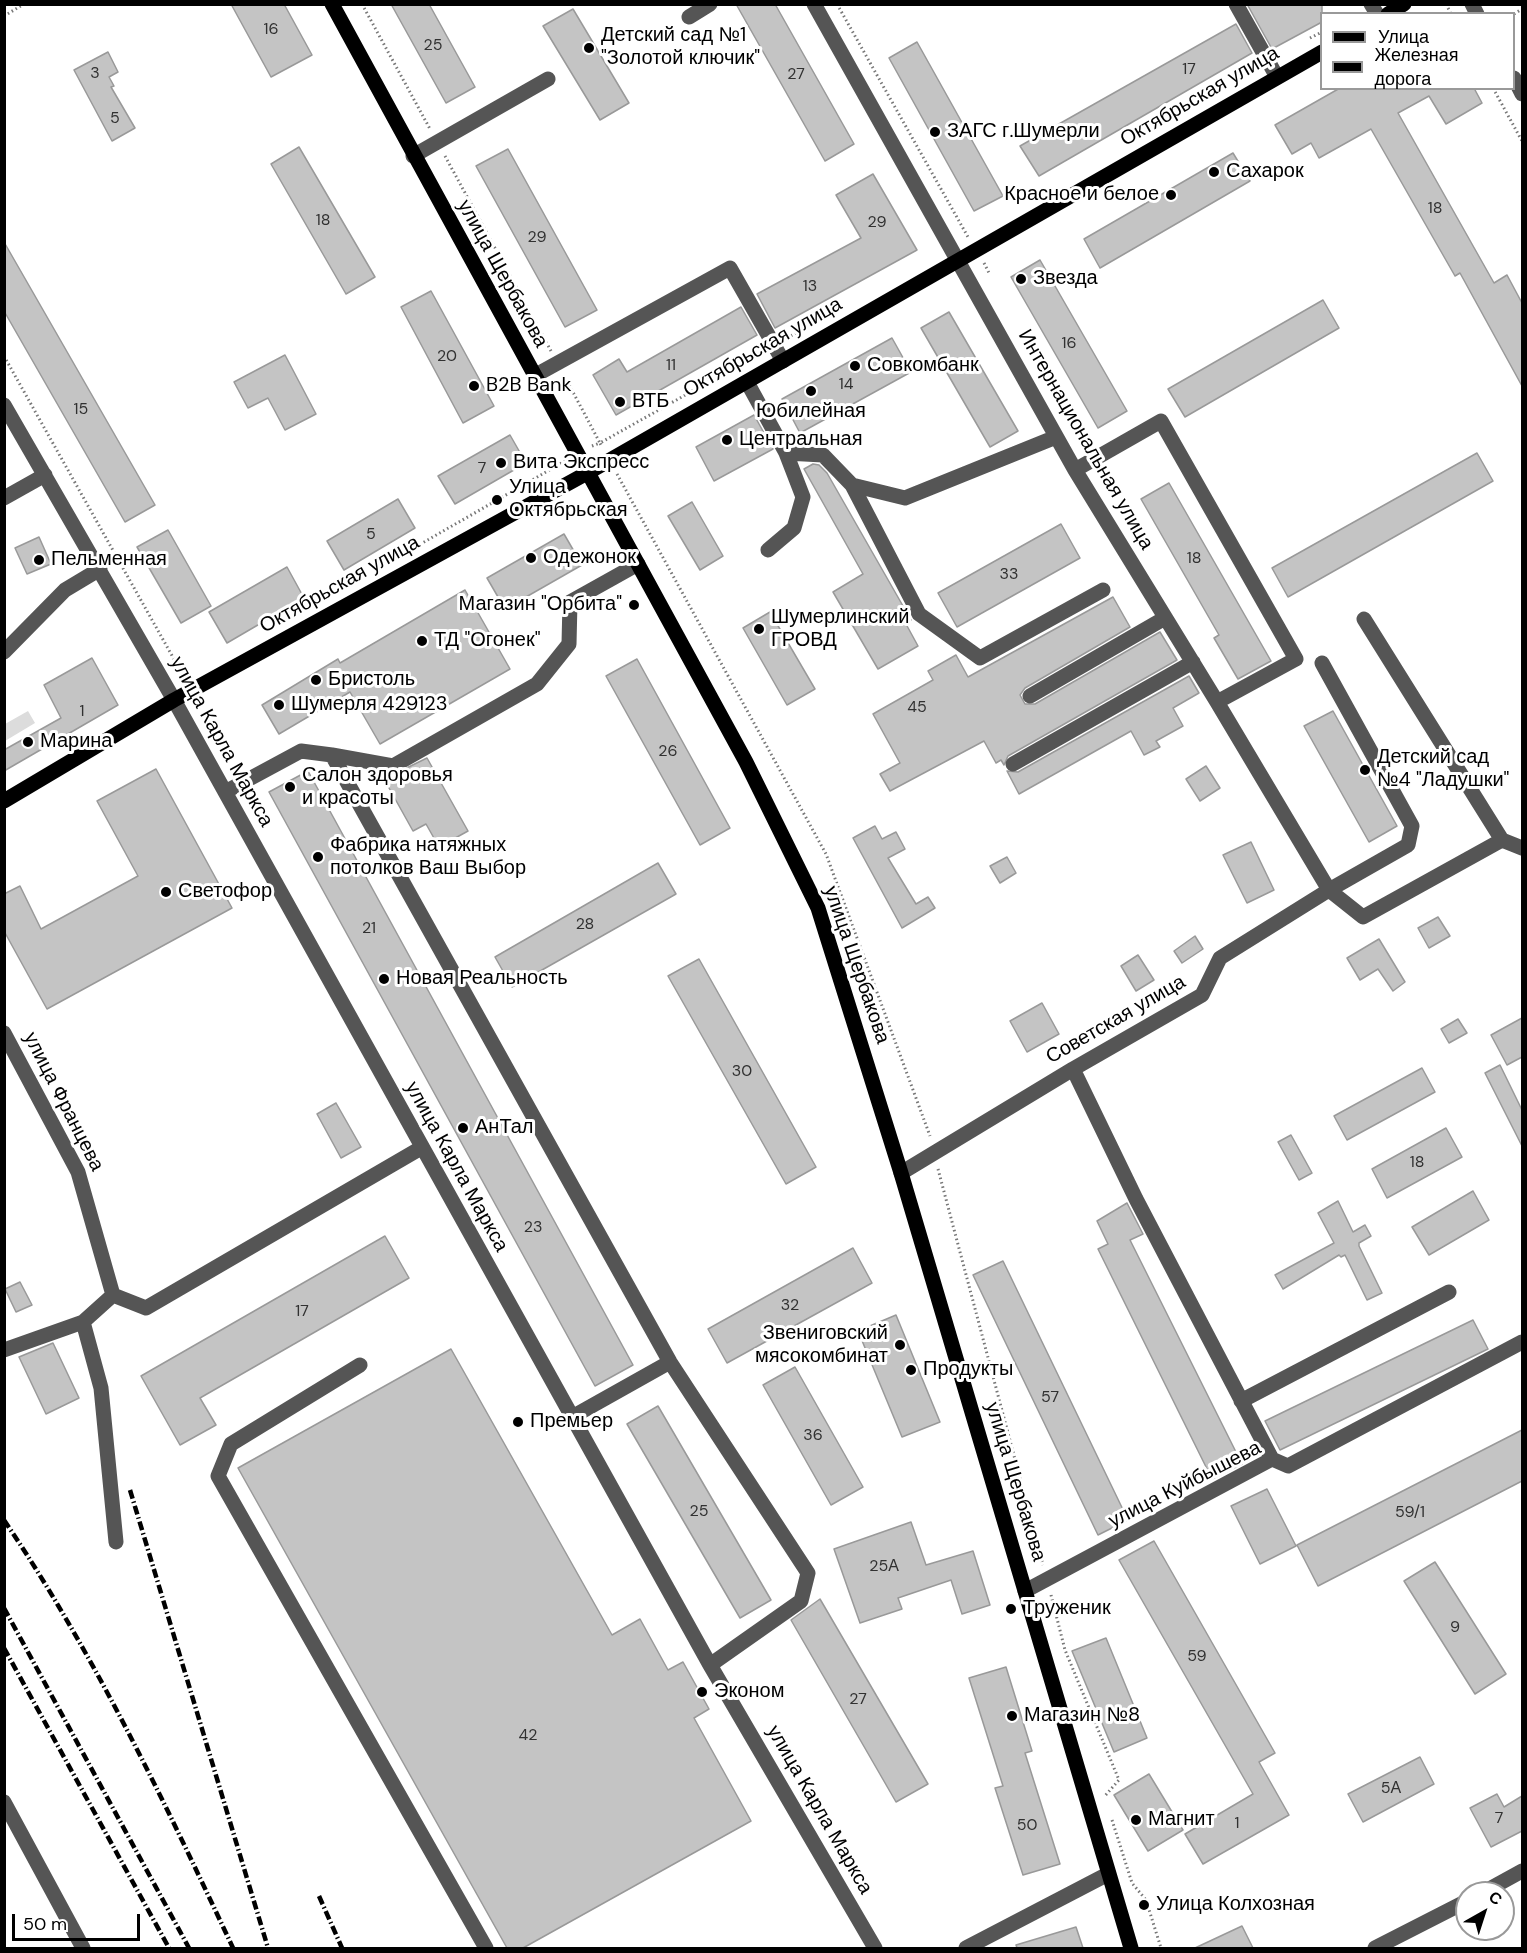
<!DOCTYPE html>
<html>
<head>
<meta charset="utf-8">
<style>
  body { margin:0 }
  #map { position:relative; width:1527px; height:1953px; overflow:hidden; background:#fff; font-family:"DM Sans",sans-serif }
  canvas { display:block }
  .frame { position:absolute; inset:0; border:6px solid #000; pointer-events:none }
  .legend { position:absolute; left:1320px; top:12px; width:195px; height:78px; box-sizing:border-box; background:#fff; border:2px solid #999; margin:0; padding:8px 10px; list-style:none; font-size:18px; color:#000 }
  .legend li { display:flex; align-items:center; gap:12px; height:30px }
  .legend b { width:30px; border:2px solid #999 }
  .north { position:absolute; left:1455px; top:1881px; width:60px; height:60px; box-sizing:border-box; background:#fff; border:2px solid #999; border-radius:50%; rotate:39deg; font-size:16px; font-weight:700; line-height:24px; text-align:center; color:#000 }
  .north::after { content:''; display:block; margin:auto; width:21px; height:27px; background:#000; clip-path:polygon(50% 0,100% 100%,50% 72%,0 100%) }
  .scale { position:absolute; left:12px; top:1914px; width:128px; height:27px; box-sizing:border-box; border:3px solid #000; border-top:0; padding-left:8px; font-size:18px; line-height:21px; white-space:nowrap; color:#000; -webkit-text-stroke:4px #fff; paint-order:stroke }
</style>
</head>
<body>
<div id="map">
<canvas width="1527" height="1953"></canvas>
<div class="frame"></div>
<ul class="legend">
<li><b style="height:8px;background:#000"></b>Улица</li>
<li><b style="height:8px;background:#000"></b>Железная дорога</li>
</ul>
<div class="north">С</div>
<div class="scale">50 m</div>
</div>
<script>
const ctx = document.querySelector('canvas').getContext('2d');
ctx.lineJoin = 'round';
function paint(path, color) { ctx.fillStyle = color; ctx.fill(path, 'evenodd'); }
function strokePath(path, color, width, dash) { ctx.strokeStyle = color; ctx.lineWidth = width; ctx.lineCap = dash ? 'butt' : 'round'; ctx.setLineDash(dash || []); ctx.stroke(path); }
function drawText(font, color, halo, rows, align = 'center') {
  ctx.font = font + ' "DM Sans",sans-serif'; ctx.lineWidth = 6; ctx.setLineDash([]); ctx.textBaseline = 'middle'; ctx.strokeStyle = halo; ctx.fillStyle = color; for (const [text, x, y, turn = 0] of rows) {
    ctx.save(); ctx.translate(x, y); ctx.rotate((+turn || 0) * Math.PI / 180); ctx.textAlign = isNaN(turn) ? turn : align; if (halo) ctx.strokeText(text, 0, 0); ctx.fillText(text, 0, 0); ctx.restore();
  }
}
const green = new Path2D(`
  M28,711L35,723L5,741V724Z`);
const building = new Path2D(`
  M231,4H284L312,55L271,77Z
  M391,4H429L475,87L446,103Z
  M736,4H775L854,144L825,161Z
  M1247,4H1322V22L1272,49Z
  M573,9L629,103L600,120L543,26Z
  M1236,24L1252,53L1039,176L1020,146Z
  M917,42L1003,196L974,211L889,58Z
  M108,52L118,72L109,77L114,86L111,87L135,128L112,141L74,70Z
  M1340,88H1474L1482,103L1446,124L1429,96L1398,113L1494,283L1507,275L1522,303V386L1460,273L1455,276L1371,129L1319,158L1311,143L1292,154L1275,125Z
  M299,147L375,277L346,294L271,164Z
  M508,149L597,310L565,327L476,166Z
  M1233,153L1250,181L1100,268L1084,239Z
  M873,174L917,250L775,328L757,294L861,238L836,195Z
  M4,242L155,505L125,522L4,311Z
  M1040,260L1127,411L1098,428L1011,277Z
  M431,291L494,406L463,423L401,307Z
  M1323,300L1339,328L1185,417L1168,389Z
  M741,307L757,335L616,415L593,375L619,359L627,372Z
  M949,312L1018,431L990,447L921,328Z
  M892,338L911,372L800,433L782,399Z
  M285,355L316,414L285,430L268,398L248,408L234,382Z
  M754,415L773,449L714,481L696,447Z
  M510,435L526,463L455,504L438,476Z
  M1477,453L1493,481L1288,597L1272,568Z
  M813,464L819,465L827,473L911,620L906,624L918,646L878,669L833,592L863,574L804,469Z
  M1169,483L1271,661L1238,679L1214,638L1219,635L1141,499Z
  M398,499L415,528L344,570L327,541Z
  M692,502L723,556L700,570L668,516Z
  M1061,524L1080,558L957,627L938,593Z
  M168,530L211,606L181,623L137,547Z
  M564,534L582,565L505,609L487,578Z
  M39,537L51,564L27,574L15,548Z
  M287,567L304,598L227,643L209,612Z
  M465,590L510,669L380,744L350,692L279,734L262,705L338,659L340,663Z
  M1113,597L1130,627L1025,688L1020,695L1025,704H1035L1160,632L1177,660L1008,756L1004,765L1001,760L996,763L984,741L890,791L880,774L900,763L873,714L933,680L928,671L956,655L968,677Z
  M770,612L815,689L787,705L743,628Z
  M92,658L118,705L4,771V750L61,718L44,685Z
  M637,659L730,828L700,845L606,676Z
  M1189,676L1199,693L1173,708L1183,726L1156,741L1160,747L1144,755L1131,731L1019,794L1007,771L1018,772Z
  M1333,711L1397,826L1369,842L1304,726Z
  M427,758L468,831L439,847L426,824L413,831L384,779Z
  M1206,766L1220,788L1200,801L1186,779Z
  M156,769L232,908L47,1009L4,931V894L20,886L41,929L138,876L97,801Z
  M308,771L633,1365L595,1386L269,792Z
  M875,826L882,839L896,832L905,849L888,858L916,904L928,897L935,908L902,928L853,838Z
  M1251,842L1274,890L1247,903L1223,855Z
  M1007,857L1016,873L1000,883L990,866Z
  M658,863L676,894L512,987L495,957Z
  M1438,917L1450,936L1429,948L1418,928Z
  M1195,936L1203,949L1182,963L1174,951Z
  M1379,939L1405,982L1393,991L1378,969L1360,980L1347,958Z
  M1138,955L1154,980L1136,991L1121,966Z
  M699,959L816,1167L786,1184L668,976Z
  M1042,1003L1059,1034L1027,1052L1010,1021Z
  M1522,1018V1057L1507,1065L1491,1035Z
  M1458,1019L1467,1033L1449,1043L1441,1029Z
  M1500,1065L1522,1110V1146L1485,1073Z
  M1422,1068L1435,1092L1347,1140L1334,1116Z
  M336,1103L361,1147L341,1158L317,1114Z
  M1446,1128L1462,1157L1387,1198L1372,1169Z
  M1291,1135L1312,1173L1299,1180L1278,1142Z
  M1473,1191L1489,1220L1429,1255L1412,1227Z
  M1338,1201L1353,1232L1365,1225L1371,1236L1359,1243V1246L1382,1293L1367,1300L1345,1255L1341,1257L1339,1255L1283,1289L1275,1275L1334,1243L1318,1213Z
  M1127,1203L1143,1234L1130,1240L1242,1464L1212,1479L1098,1249L1108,1244L1097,1221Z
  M385,1236L409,1278L200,1398L216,1425L180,1445L141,1376Z
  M853,1248L872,1283L727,1363L708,1329Z
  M1003,1261L1128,1520L1098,1535L973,1275Z
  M20,1282L32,1305L16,1312L5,1289Z
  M896,1315L940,1422L902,1437L858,1331Z
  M1473,1320L1488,1349L1280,1450L1265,1421Z
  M53,1343L79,1398L46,1414L19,1357Z
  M451,1349L612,1635L640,1619L668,1670L683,1662L709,1709L694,1718L751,1821L523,1948H507L238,1468Z
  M795,1367L863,1487L831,1505L763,1385Z
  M658,1406L771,1600L740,1618L627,1424Z
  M1522,1430V1481L1318,1586L1297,1545Z
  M1267,1489L1296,1546L1260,1564L1231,1506Z
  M911,1522L926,1565L973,1551L990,1605L962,1614L951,1580L898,1598L902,1609L860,1623L834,1549Z
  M1154,1541L1275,1753L1259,1762L1289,1815L1203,1864L1185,1834L1253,1794L1119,1560Z
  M1435,1562L1506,1674L1475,1694L1404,1581Z
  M820,1599L928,1784L896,1802L791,1620Z
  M1106,1638L1147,1738L1114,1752L1072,1651Z
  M1006,1667L1032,1751L1025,1753L1060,1864L1023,1875L995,1788L1003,1786L969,1678Z
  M1420,1757L1434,1784L1363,1822L1348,1794Z
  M1149,1774L1183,1830L1148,1851L1114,1795Z
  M1497,1794L1504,1807L1522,1796V1831L1491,1847L1470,1808Z
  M1242,1926L1253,1948H1195Z
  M1076,1927L1083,1948H1017L1016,1945Z`);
const path = new Path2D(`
  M362,4L430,129
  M837,4L968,237
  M1446,4L1451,14
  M1514,14L1522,9
  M4,16L24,4
  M1310,38L1322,32
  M1493,88L1522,141
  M445,156L551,351
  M984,263L990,275
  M787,338L807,327
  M4,356L184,677
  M565,377L600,443L760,353
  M592,446L600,443L602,447
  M617,474L826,854L930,1136
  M412,549L565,461
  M938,1169L1043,1565
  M1051,1595L1065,1650L1119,1780L1104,1797
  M1112,1820L1132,1883L1146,1900L1161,1948`);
const minor = new Path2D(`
  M814,4L1075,470L1217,702L1329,890L1408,845L1412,826L1322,663
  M1236,4L1277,77
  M1371,4L1377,14
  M1472,4L1477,14
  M689,17L710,4
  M1514,78L1522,94
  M413,156L548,79
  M534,376L730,268L783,361
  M747,382L786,453L803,497L794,528L768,550
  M4,405L174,700L710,1665L875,1948
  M786,453L823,455L852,485L905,498L1056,437
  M1075,470L1161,421L1296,659L1217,702
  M852,485L919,614L980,658L1103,590
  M4,498L45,475
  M1364,619L1502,840
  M4,652L65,590L100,569
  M1030,696L1165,618
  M332,755L393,766L537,684L569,644L570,602L638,564
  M1013,764L1193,662
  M225,792L301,751L332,755L670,1362L808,1573L801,1601L710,1665
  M4,1033L78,1172L113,1295
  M1073,1069L1136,1199L1272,1459
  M901,1173L1073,1069L1202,995L1220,958L1329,890L1363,917L1502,840L1522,848
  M113,1295L146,1308L421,1148
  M83,1322L101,1388L116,1542
  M4,1350L83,1322L113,1295
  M360,1365L231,1444L218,1476L486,1948
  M1241,1401L1449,1292
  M572,1417L670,1362
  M1025,1591L1272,1459L1288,1466L1522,1342
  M4,1802L83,1948
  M1482,1893L1522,1871
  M966,1948L1108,1874
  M1375,1948L1467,1901`);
const major = new Path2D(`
  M332,4L746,762L818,908L901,1173L1131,1948
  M1388,14L1404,4
  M4,801L174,700L589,472L1322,52`);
const rail = new Path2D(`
  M130,1490L268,1948
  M4,1520C94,1653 165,1803 233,1948
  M4,1608L189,1948
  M4,1648L169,1948
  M319,1896L342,1948`);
const markers = [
  [589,48,6,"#000"],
  [935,132,6,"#000"],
  [1214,172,6,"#000"],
  [1171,195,6,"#000"],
  [1021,279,6,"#000"],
  [855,366,6,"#000"],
  [474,386,6,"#000"],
  [811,391,6,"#000"],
  [620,402,6,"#000"],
  [727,440,6,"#000"],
  [501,463,6,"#000"],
  [497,500,6,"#000"],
  [531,558,6,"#000"],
  [39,560,6,"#000"],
  [634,605,6,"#000"],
  [759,629,6,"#000"],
  [422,641,6,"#000"],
  [316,680,6,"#000"],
  [279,705,6,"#000"],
  [28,742,6,"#000"],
  [1365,770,6,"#000"],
  [290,787,6,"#000"],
  [318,857,6,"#000"],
  [166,892,6,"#000"],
  [384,979,6,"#000"],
  [463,1128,6,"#000"],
  [900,1345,6,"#000"],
  [911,1370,6,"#000"],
  [518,1422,6,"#000"],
  [1011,1609,6,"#000"],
  [702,1692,6,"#000"],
  [1012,1716,6,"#000"],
  [1136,1820,6,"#000"],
  [1144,1905,6,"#000"]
];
const numberNames = [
  ["16",271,30],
  ["25",433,46],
  ["17",1189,70],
  ["3",95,74],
  ["27",796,75],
  ["5",115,119],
  ["18",1435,209],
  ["18",323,221],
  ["29",877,223],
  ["29",537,238],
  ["13",810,287],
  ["16",1069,344],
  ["20",447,357],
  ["11",671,366],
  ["14",846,385],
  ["15",81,410],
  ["7",482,469],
  ["5",371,535],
  ["18",1194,559],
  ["33",1009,575],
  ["45",917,708],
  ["1",82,712],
  ["26",668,752],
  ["28",585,925],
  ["21",369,929],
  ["30",742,1072],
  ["18",1417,1163],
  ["23",533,1228],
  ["32",790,1306],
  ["17",302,1312],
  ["57",1050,1398],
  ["36",813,1436],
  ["25",699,1512],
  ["59/1",1410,1513],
  ["25А",884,1567],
  ["9",1455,1628],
  ["59",1197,1657],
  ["27",858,1700],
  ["42",528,1736],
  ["5А",1391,1789],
  ["7",1499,1819],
  ["1",1237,1824],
  ["50",1027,1826]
];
const poiNames = [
  ["Детский сад №1",601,36],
  ["\"Золотой ключик\"",601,59],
  ["ЗАГС г.Шумерли",947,132],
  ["Сахарок",1226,172],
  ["Красное и белое",1159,195,"right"],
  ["Звезда",1033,279],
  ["Совкомбанк",867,366],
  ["B2B Bank",486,386],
  ["ВТБ",632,402],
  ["Юбилейная",811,412,"center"],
  ["Центральная",739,440],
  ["Вита Экспресс",513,463],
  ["Улица",509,488],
  ["Октябрьская",509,511],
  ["Одежонок",543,558],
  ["Пельменная",51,560],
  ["Магазин \"Орбита\"",622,605,"right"],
  ["Шумерлинский",771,618],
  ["ГРОВД",771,641],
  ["ТД \"Огонек\"",434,641],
  ["Бристоль",328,680],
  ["Шумерля 429123",291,705],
  ["Марина",40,742],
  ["Детский сад",1377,758],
  ["№4 \"Ладушки\"",1377,781],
  ["Салон здоровья",302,776],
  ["и красоты",302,799],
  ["Фабрика натяжных",330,846],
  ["потолков Ваш Выбор",330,869],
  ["Светофор",178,892],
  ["Новая Реальность",396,979],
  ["АнТал",475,1128],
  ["Звениговский",888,1334,"right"],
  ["мясокомбинат",888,1357,"right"],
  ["Продукты",923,1370],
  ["Премьер",530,1422],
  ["Труженик",1023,1609],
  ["Эконом",714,1692],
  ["Магазин №8",1024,1716],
  ["Магнит",1148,1820],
  ["Улица Колхозная",1156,1905]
];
const streetNames = [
  ["Октябрьская улица",1200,97,-30],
  ["улица Щербакова",502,274,61],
  ["Октябрьская улица",763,348,-30],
  ["Интернациональная улица",1085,440,60],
  ["Октябрьская улица",340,585,-29],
  ["улица Карла Маркса",221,742,61],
  ["улица Щербакова",856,965,71],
  ["Советская улица",1116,1020,-30],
  ["улица Францева",63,1102,63],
  ["улица Карла Маркса",456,1167,61],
  ["улица Щербакова",1015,1482,73],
  ["улица Куйбышева",1185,1485,-27],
  ["улица Карла Маркса",819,1810,60]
];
paint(green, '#dcdcdc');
paint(building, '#c4c4c4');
strokePath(building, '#999', 1.5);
strokePath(path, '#777', 3, [1.5, 3]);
strokePath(minor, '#555', 15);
strokePath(major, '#000', 15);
strokePath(rail, '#000', 4.5, [9, 3, 1.5, 3]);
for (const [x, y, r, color] of markers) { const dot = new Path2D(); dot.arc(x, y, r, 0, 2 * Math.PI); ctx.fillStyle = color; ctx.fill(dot); strokePath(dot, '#fff', 2); }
drawText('16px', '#313131', null, numberNames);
drawText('20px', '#000', '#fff', poiNames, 'left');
drawText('20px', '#000', '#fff', streetNames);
</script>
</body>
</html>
